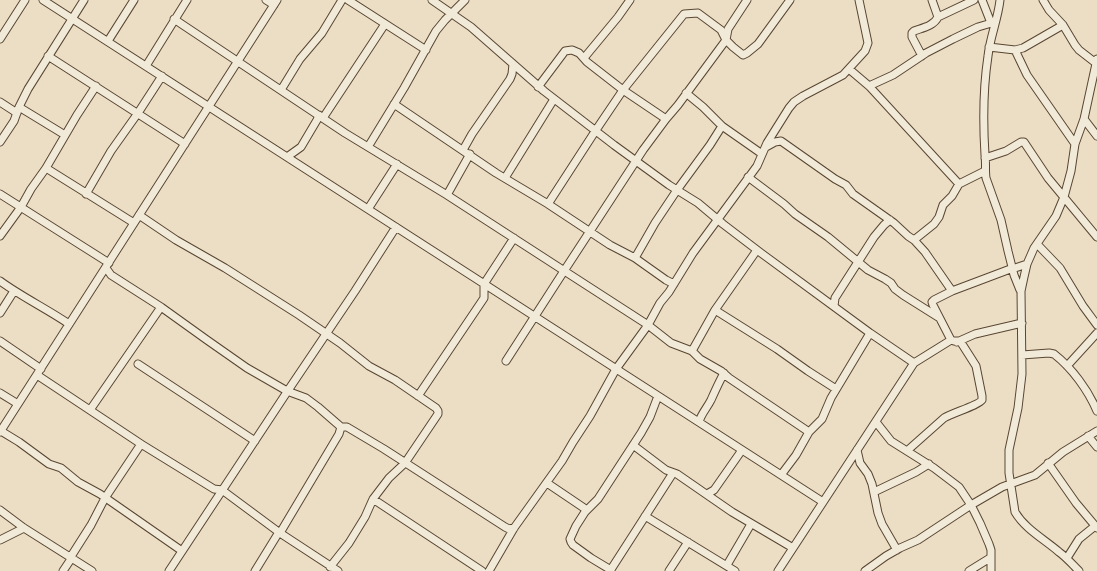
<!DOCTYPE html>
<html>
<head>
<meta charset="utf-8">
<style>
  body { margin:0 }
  canvas { display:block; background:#ebdec5 }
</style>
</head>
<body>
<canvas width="1097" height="571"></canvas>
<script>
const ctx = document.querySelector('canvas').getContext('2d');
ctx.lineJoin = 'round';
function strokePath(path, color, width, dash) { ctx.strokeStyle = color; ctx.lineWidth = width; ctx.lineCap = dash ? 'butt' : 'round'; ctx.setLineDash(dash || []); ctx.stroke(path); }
const minor = new Path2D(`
  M43,0L823,502
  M266,0L274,5
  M348,0L426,50
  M432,0L471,27L544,91L614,145L669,185L698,203L723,224L761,253L870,333L914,363
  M932,0L938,17
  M982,0L991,23
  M1000,0C998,19 990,37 988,56C983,89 983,123 985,155C986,163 985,171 986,178L1001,220L1008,251L1014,275L1020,290
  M1043,0L1049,10L1063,25L1075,45L1079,50L1097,64
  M174,19L345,133L447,195L583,283L648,325L671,343L692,351L700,359L721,371L729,378L809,432
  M0,39L25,0
  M726,40L728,29L747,0
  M108,41L134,0
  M989,47L1015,50L1023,48L1063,25
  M1015,50L1027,75L1075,144
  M48,56L185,144
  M922,56L912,37V33L914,31C922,28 934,26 938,17L974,0
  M584,58L618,17L630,0
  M146,66L187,0
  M849,69L869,86L959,184
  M869,86L893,75L926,53L953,39L978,27L995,22
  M538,87L565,51L572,50L579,53L587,62L623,90L666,119
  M281,90L300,59L322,33L342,0
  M0,102L17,113
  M394,104L496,173L548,204L610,245L635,258L666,280L674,284
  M19,107L65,135
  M323,118L385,24
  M1084,119L1097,136
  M722,126L762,154
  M0,142L14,121L19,107L28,89L84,0
  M368,147L404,88L436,31L445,20L465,0
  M766,147L775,142L781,141L835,179L846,185L853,194L894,223L908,236L914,240L925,252L952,291
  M463,150L472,134L510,79L512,74L513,64
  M287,157L301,147L317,120L319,115
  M985,158L1006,151L1021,142H1024L1048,178L1097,237
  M46,168L134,223
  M748,177L784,204L795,214L828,237L868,270L885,279L891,283L895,289L903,295L938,317
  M505,178L554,99
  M0,194L109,263
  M86,194L111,151L138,113L162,76
  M447,195L470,154
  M548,204L596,130L623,90L684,14L698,13L721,30L726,40
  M368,209L397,164
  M139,215L176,240L225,268L299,315L340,343L369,366L395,380L436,408L438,411V414L405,463L389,478L373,499L365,517L349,543L330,567
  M0,236L21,207L31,189L46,168L77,115L96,86
  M914,240L934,224L939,217L943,205L952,196L959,184L985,171
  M1037,244L1060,268L1083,306L1097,325
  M635,258L655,223L677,190L710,145L722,126L703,107L686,93
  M106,268L111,275L161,307L207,340L247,368L287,391L306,398L318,407L341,427L339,434L280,533
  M0,281C22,297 47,309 69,324
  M834,306L835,298L874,237L884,225L890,220
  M715,310L777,349L808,371L836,389
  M0,313L14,291
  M0,341L41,369
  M957,342L975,334L1022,323
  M692,351L715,310L757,250
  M1022,355L1049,353L1054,354C1072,368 1088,390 1097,411
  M506,361L564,271L643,150L666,119L678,105L726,40L733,47L743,55L747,53L758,44L790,0
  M138,364L255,441
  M1067,366L1097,333
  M37,375L141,444L214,489L222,490L280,533L338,571
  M0,393L18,404
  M418,396L484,298V284L514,238
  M90,410L161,307
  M699,422C701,414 707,408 711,400C715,391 719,382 724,373
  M876,422L891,441L934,468L959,487L971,505L980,523L989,544L991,550V571
  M341,427H347L384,449L505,527L509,529L514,528
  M1,431L19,442L49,464L61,468L78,482L100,494L182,551
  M0,432L277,0
  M1088,436L1097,447
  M633,445L666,470L677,474L732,512L793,548
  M857,450L860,463L868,474L872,484L878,513L882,524L897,550
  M908,450L944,418C952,413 979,405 982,400C982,399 982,397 982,396L976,366L962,344L960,341H954L951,340
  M1048,463L1076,503L1097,528
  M781,475L796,455L809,432L822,419L831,398L870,333
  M547,483L587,510
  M874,492L916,472L929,464
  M707,494L714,490L742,450
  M373,499L482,571
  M0,510L24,528L92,571
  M645,516L735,571
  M0,540L24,528
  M70,558L91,525L105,498L141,444
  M1067,558L1079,539L1095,526
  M727,565L751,524
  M611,570L591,558L573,545L571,542L570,539L576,526L585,512L598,499L641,433L650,417L658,396
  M63,571L71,559
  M169,571L291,386L355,291L396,227
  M255,571L279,532
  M489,571L514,528L562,461L573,442L590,416L616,369L648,325L660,303L669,292L693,253L757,166L767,143L789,108L794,102L803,96L843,75L865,51L868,43L859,0
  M610,571L673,473
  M669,571L688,542
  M778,571L914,363L951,340L933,305L932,302L934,300L952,291L1013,268H1015L1027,264
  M865,571L886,556L900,548L918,540L971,505L1002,487L1035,475L1063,452L1097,431
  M969,571L990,558
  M1079,571C1072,564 1066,557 1059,552C1044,539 1025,529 1015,512L1009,473V450L1018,408L1022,374L1021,291L1024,277L1027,264L1034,248L1056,216L1064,197L1071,171L1075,144L1084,119L1097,59`);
strokePath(minor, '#594631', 9);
strokePath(minor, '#f2ead9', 7);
</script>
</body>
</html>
